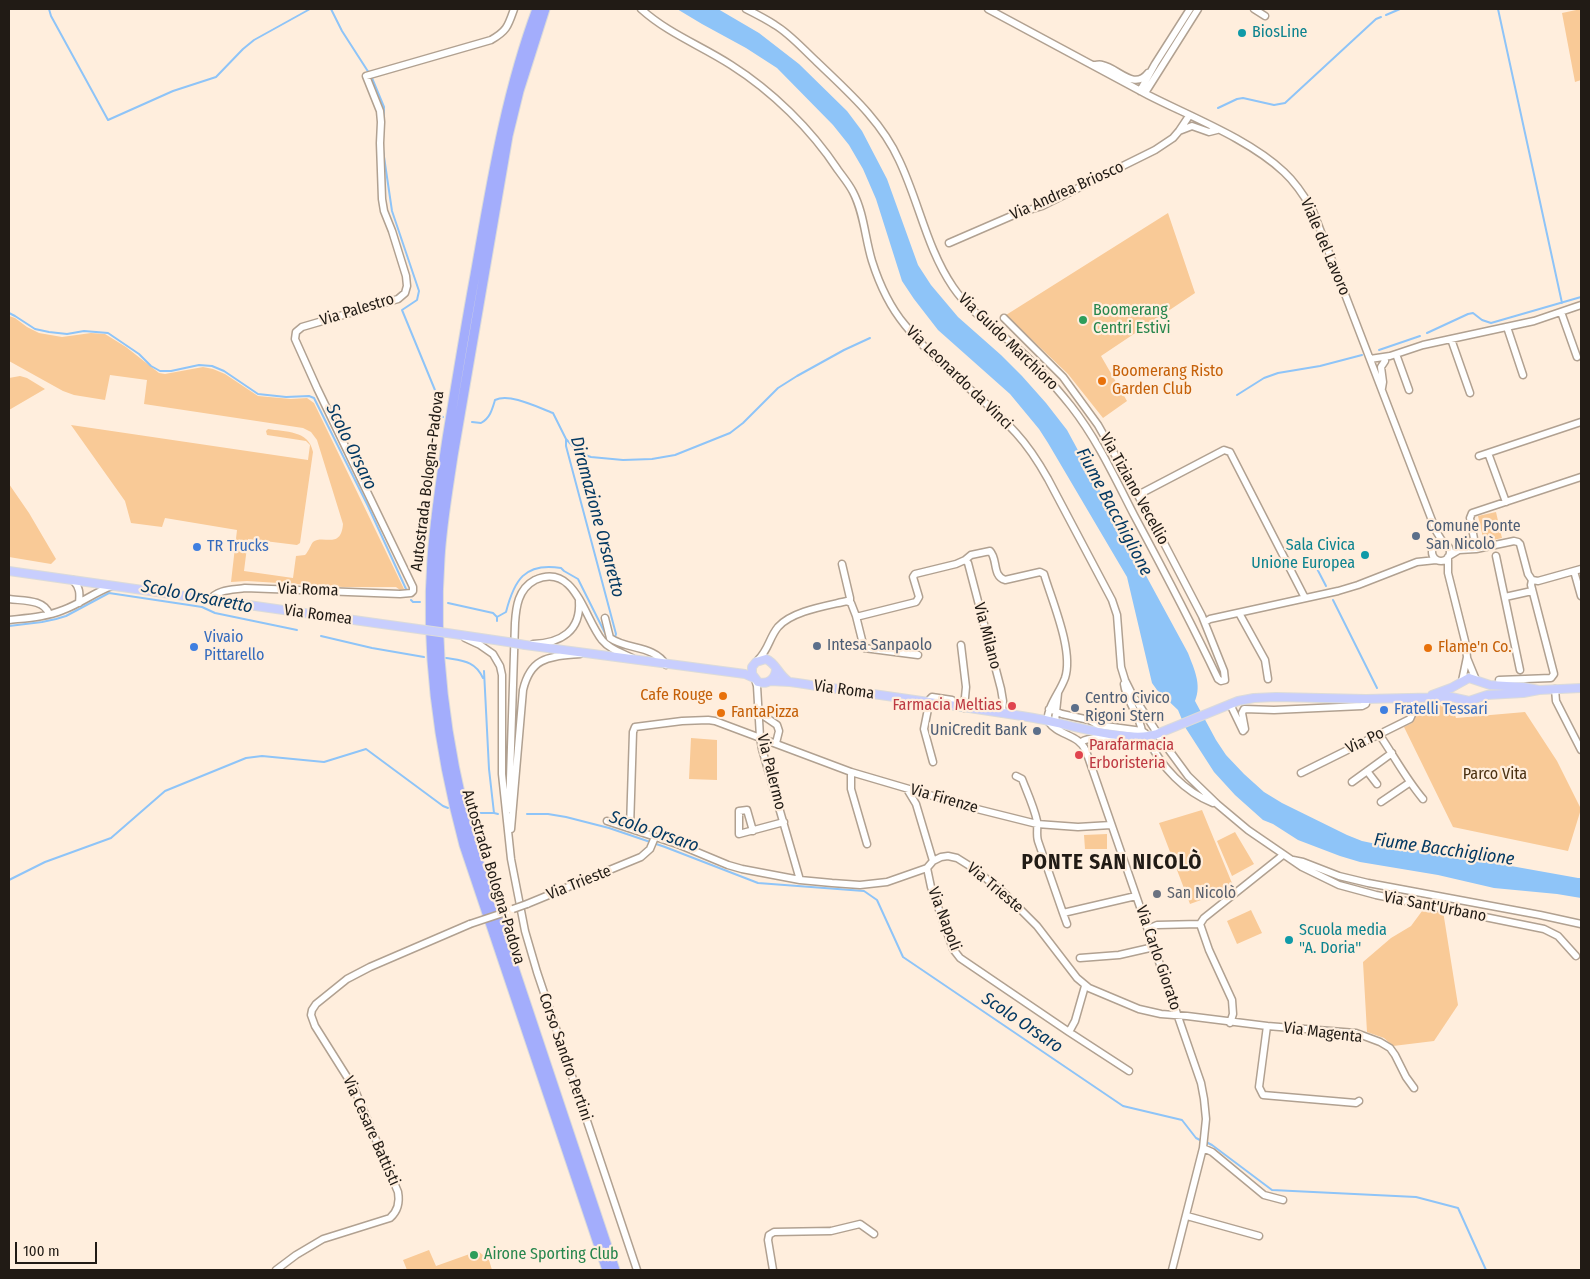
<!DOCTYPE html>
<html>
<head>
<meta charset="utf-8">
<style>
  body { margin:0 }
  #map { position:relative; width:1590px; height:1279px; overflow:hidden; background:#fed; font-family:"Fira Sans Condensed",sans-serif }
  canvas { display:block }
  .frame { position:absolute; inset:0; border:10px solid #211b15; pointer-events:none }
  .scale { position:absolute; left:15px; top:1242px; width:82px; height:22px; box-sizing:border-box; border:2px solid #211b15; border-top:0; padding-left:6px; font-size:15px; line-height:18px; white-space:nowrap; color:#211b15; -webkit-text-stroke:4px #fed; paint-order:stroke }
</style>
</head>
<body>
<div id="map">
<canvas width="1590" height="1279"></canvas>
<div class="frame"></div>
<div class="scale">100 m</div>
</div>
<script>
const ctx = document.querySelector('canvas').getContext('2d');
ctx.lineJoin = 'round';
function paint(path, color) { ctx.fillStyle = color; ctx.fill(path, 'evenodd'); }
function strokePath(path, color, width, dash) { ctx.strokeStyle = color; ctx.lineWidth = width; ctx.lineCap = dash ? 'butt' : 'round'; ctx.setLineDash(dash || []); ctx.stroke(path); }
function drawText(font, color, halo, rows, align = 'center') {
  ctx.font = font + ' "Fira Sans Condensed",sans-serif'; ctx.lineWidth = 4.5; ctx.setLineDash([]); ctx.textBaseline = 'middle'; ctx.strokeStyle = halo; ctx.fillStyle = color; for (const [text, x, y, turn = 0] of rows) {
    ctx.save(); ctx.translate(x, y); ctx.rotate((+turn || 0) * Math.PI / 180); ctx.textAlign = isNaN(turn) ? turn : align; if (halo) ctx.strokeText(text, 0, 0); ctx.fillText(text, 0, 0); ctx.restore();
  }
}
const green = new Path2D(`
  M1581,9V80L1575,82L1562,13Z
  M1168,213L1195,293L1101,356L1127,401L1103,418L1068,374L1006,315Z
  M9,316L15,318L27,327L39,333L62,337L91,333L105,334L126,347L159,373L165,374L203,367L213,369L225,374L258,396L291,399L307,398L314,403L404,589L400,590L396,587H343L247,581L231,582L237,530L165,518L162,527L131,523L125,501L71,425L308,460L310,445L306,441L267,435L266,431L268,429C285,432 309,430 313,452L300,543L297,545L248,539L244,571L293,578L296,556L305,555C309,551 311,544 313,542C323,534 341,550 343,524L317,440L311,432L303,428L144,404L147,380L110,375L105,400L74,395L63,391L9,361Z
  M20,376L27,378L45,389L9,410V378Z
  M9,484L29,513L56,559L51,564L9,557Z
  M1496,512L1502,538L1484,542L1478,516Z
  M1418,705H1452L1456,718L1525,712L1557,761L1581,809L1568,851L1453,827L1404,727L1412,723Z
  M691,738L717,740V780L689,779Z
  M1202,810L1234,888L1190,904L1159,823Z
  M1235,832L1254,864L1232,876L1217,841Z
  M1107,834V849H1085L1084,835Z
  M1425,907L1443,911L1458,1005L1434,1041L1393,1046L1384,1038L1367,1032L1363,962L1391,938L1411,926Z
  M1251,910L1262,933L1237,944L1227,921Z
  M429,1250L436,1266L478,1251L489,1260L492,1270H407L403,1260Z`);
const water = new Path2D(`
  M677,9H718L759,33L799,64L847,111L862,131L875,156L887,179L918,265L931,285L958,317L1001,355L1022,376L1046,403L1067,430L1188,653C1194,669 1202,684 1195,701L1216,740L1226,755L1244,774L1264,792L1282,803L1347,835L1362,841L1381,845L1444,854L1578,878H1581V898L1557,894L1494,888L1438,875L1360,862L1340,856L1298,840L1273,824L1263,820L1235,795L1214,772L1185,727L1178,710L1157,690L1152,683L1127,577L1048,443L1039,429L1010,394L938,330L914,299L902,281L876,199L863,169L849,145L833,125L777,68L746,48L702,24Z`);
const stream = new Path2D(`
  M49,9L51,16L108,120L173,91L216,77L243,49L254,40L310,9
  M331,9L342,31L369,73
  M1498,9L1562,303
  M1386,15L1400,9
  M372,78L384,107L383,138
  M1218,108L1237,99L1243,98L1274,105L1285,103L1376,19L1381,17
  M383,150L392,211L419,291L417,300L402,310L437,395C440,404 435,412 443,417
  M9,313L15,316L35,329L49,332L67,334L84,331L108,333L139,354L151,366L160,371H171L199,365L212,366L224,371L258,394L286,397L309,396L314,398L368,506L406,589
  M1427,333L1468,314L1473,313L1482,320L1491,323L1581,297
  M1379,350L1420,336
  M1237,395L1264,378L1278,373L1320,366L1362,355
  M472,422L481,423C490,418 492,410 495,400C510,393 537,407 553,413L566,439V446L616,634L615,637
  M566,439L579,453L591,457L623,460L652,459L675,455L730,433L743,423L778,388L797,376L844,350L870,338
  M1312,559L1326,586
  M411,600L413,602H420
  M1333,600L1377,688
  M448,603L493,613L497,617V621
  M497,617L506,612C514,581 524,562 561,568L564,571L578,579L607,637
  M9,626L42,622L56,619L66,616L109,593L189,605L202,607L215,613L297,630
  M321,636L372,648L424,657
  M446,658C464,661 475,661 483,678
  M484,671L489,769L494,813L498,814
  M471,813H494
  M527,814H548L566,817L609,828L665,847L758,883L864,891L877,900L903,957L1123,1106L1182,1120L1196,1138L1202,1141
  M9,880L45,862L111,838L165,791L246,758L262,756L324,762L366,749L443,806L448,808
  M1206,1142L1212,1145L1272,1190L1416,1197L1458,1208L1486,1270`);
const minor = new Path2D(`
  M641,9C669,34 700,45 731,65C772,91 811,129 838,170C843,177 849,184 853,192C864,213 865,238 872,261C879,283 890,307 905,325C937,365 981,395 1016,433C1028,446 1039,463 1048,479L1112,600L1117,615L1121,667L1125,680L1132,694L1163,742L1188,776L1217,804L1248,830L1302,867L1339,885L1376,895L1544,929L1558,936L1576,956
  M746,9C756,14 766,19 775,25C790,34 803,49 816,61C847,91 881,120 899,160C919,202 927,249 953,287C970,312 995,328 1017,348C1037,365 1054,385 1071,406C1097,439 1115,478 1134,515C1163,569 1192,624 1218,679L1221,681L1225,680L1224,671L1202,616L1153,522L1098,425L1063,377L1004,318
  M988,9C1041,38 1095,66 1148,95C1191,117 1249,139 1284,172C1296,183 1305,197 1313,211L1436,531L1444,544
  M1254,9L1265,16
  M1094,65C1097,65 1100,64 1102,65C1118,68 1134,91 1148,73
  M1140,91L1155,64L1190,9
  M1145,93L1198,9
  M1179,131L1192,126L1209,132L1217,130
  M949,243L1016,214L1042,206L1155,150L1173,138L1179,131L1189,116
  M1561,312L1577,357
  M1507,327L1523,375
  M1451,339L1470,393
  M1396,354L1409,390
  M1370,359L1390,356L1423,345L1534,321L1581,305
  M1382,388L1383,382L1381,367L1385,361
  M1488,453L1506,502
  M1479,456L1581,422
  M1138,495L1224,450L1230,452L1305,598
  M1432 552a9 9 0 1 1 18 0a9 9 0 1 1-18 0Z
  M1476,549L1470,518L1472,513L1581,477
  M1449,556L1459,550L1476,549L1514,541L1518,542L1520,544L1528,574L1532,580L1531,585L1554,674L1551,678L1499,680
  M1496,556L1520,670
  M1448,557V573L1465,641L1467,657L1462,681
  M965,560L968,563L1001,689L1003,701L1002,713
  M842,564L850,598V601
  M1574,571L1581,596
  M73,580C80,588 80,593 79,603
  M1532,580L1538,581L1581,569
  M1505,597L1532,591
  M9,599C23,601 44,599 49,614
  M210,600C217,589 234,590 245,588L400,594L411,593L413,591V587L317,388L295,339L296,332L302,327L398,299L405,293L407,286L406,276L392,231L384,211L382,199L380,143L381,122L380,111L366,76L491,40C507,31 508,26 514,9
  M1239,613L1265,660L1268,679
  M856,616L864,648L918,655
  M605,618L610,638C627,650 654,645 666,665
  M9,620C27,618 46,617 63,610C80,604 95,592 112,586
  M1205,622L1210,619L1338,591L1358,585L1417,562L1436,560
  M465,638L480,645L493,654L500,666L502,675V774L511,859L525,931L537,972L637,1270
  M533,644C561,643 581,631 579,601
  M961,645L966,687L964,708
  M1467,658L1476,680
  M758,660C769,649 769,638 778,627C792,611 826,606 847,601L851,603L856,616H860L916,602L919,597L913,577L915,574L956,564L965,560L971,555L990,551C998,559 992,576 1005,580L1040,572L1044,574C1052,601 1074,651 1065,678C1059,694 1049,703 1047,721
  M755,679L757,686L760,737L762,749L800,880
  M1124,684C1126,701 1139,714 1142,731
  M1555,689L1556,701L1581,750
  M1230,704L1243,731
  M1049,709L1062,714L1089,720L1098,725L1142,731L1145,733
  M758,712L777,725L779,731L776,743
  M1048,721C1058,736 1079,734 1086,751L1201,1083L1204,1099L1206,1119L1203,1148L1172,1270
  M1055,722L1058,693
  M1243,731L1245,729L1242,713L1244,709L1274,710L1362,706L1366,704V699
  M1379,734C1394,756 1406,779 1423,799
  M1148,739C1161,767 1185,792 1213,803
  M1081,742C1096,733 1130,743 1147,746L1151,745
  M933,762L924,729L930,699L932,697L952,700L956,707
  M1367,771L1377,784
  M851,772V789L867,844
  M1301,773L1410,719L1414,710V698
  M1016,776L1022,779C1027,792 1034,807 1037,821C1038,828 1036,834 1038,841L1063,913L1136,896
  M1352,782L1392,753
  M907,789L916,804L933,861
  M1381,802L1409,783
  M509,809L515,623C516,607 518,589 535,580C575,562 584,618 602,640C609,649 622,653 632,658
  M607,821L680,845L728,865L742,869L800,880L832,883L860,885L887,882L927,868L933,861L941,857L948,856L957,858L973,868L1004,893L1037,926L1077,978L1089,988L1139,1009L1161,1014L1187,1016L1267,1026L1356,1033L1380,1042L1390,1048L1395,1055L1406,1077L1414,1088
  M630,828L633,732L635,727L682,721L708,720L715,721L851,772L977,809L1037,824L1078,827L1111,825
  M511,829L523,690C531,656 550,657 580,654
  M753,831L747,810L739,811V834L784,822
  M1293,860L1303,862L1339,876L1368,883L1540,915L1581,924
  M927,868L931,887L953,949L960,958L1069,1032L1075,1021L1085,986
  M527,904L641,857L650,849L655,837
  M1063,913L1067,924
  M1200,924L1209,950L1232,1000L1233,1014L1230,1023
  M1148,929L1157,925L1200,924L1204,918L1283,855
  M1080,958L1119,955L1154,947
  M1267,1026L1259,1087L1263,1095L1356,1103L1359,1101
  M1069,1032L1129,1071
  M1203,1148L1212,1152L1264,1195L1283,1200
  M1187,1216L1259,1236
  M276,1270L296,1255L323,1239L390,1218C398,1211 400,1203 398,1192L354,1088L315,1026L311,1015L312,1010L316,1004L347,979L370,967L470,924
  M773,1270L768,1240L769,1235L774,1232L831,1231L860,1224L874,1234`);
const major = new Path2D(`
  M9,571L375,623
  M447,633L508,642
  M525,645L745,674L754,678
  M776,668C776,679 768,685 758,682L752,674V667L756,662L766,659C776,663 778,674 788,681
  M770,681L790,682C871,694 953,705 1034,718C1065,723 1129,744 1157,734L1238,701L1254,698L1276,697L1366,699L1451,697L1469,701L1487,695L1523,693L1539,690
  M1432,695L1451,688L1469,678L1490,685L1523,687L1539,690L1581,688`);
const highway = new Path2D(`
  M537,9C505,95 491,185 475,275C465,329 456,384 447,439C441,478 435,518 432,558C425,654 439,752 464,845L607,1270
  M545,9L519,91L508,136L453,456C448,490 442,524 440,558C433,654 447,750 472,842L615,1270`);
const minorBridge = new Path2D(`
  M513,909L527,904
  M470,924L506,912`);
const majorBridge = new Path2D(`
  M375,623L447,633
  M508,642L525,645`);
const markers = [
  [1242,33,5,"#0f9aa8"],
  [1083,320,5,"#2e9e5b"],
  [1102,381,5,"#e8710a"],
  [1416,536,5,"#5c6f8a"],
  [197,547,5,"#3f7fe0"],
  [1365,555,5,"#0f9aa8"],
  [817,646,5,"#5c6f8a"],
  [194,647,5,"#3f7fe0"],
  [1428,648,5,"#e8710a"],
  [723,696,5,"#e8710a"],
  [1012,706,5,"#e0444e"],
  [1075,708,5,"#5c6f8a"],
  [1384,710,5,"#3f7fe0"],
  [721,713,5,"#e8710a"],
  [1037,731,5,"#5c6f8a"],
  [1079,755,5,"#e0444e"],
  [1157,894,5,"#6b7280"],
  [1289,940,5,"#0f9aa8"],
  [474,1255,5,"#2e9e5b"]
];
const cultureNames = [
  ["BiosLine",1252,33],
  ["Sala Civica",1355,546,"right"],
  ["Unione Europea",1355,564,"right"],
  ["Scuola media",1299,931],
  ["\"A. Doria\"",1299,949]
];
const streetNames = [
  ["Via Andrea Briosco",1067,191,-24],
  ["Viale del Lavoro",1325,247,67],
  ["Via Palestro",357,310,-17],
  ["Via Guido Marchioro",1008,342,44],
  ["Via Leonardo da Vinci",959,378,44],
  ["Autostrada Bologna-Padova",428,481,-83],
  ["Via Tiziano Vecellio",1134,489,61],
  ["Via Roma",308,590,2],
  ["Via Romea",318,615,8],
  ["Via Milano",987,636,75],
  ["Via Roma",844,690,8],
  ["Via Po",1365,741,-26],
  ["Via Palermo",771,772,76],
  ["Via Firenze",944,799,16],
  ["Autostrada Bologna-Padova",493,877,73],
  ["Via Trieste",579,883,-22],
  ["Via Trieste",995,888,40],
  ["Via Sant'Urbano",1435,907,11],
  ["Via Napoli",944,919,69],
  ["Via Carlo Giorato",1158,958,71],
  ["Via Magenta",1323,1033,7],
  ["Corso Sandro Pertini",565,1057,71],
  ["Via Cesare Battisti",371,1131,66]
];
const leisureNames = [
  ["Boomerang",1093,311],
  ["Centri Estivi",1093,329],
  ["Airone Sporting Club",484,1255]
];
const foodNames = [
  ["Boomerang Risto",1112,372],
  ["Garden Club",1112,390],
  ["Flame'n Co.",1438,648],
  ["Cafe Rouge",713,696,"right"],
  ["FantaPizza",731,713]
];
const serviceNames = [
  ["Comune Ponte",1426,527],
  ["San Nicolò",1426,545],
  ["Intesa Sanpaolo",827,646],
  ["Centro Civico",1085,699],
  ["Rigoni Stern",1085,717],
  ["UniCredit Bank",1027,731,"right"]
];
const shopNames = [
  ["TR Trucks",207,547],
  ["Vivaio",204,638],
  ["Pittarello",204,656],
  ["Fratelli Tessari",1394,710]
];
const healthNames = [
  ["Farmacia Meltias",1002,706],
  ["Parafarmacia",1089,746,"left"],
  ["Erboristeria",1089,764,"left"]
];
const parkNames = [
  ["Parco Vita",1495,775]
];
const worshipNames = [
  ["San Nicolò",1167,894]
];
const waterNames = [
  ["Scolo Orsaro",351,447,64],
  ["Fiume Bacchiglione",1114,512,62],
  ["Diramazione Orsaretto",597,517,75],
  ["Scolo Orsaretto",197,597,11],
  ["Scolo Orsaro",654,832,19],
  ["Fiume Bacchiglione",1444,850,8],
  ["Scolo Orsaro",1022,1023,34]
];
const districtNames = [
  ["PONTE SAN NICOLÒ",1112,863]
];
paint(green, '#f9ca97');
paint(water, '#8ec4f8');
strokePath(stream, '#8ec4f8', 2);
strokePath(minor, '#b1a191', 9);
strokePath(major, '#dbdbda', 10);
strokePath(highway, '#dbdbda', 11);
strokePath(minor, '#fff', 6);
strokePath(major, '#c8cefd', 8);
strokePath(highway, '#a3adfc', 9);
strokePath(minorBridge, '#b1a191', 9, []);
strokePath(majorBridge, '#dbdbda', 10, []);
strokePath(minorBridge, '#fff', 6);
strokePath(majorBridge, '#c8cefd', 8);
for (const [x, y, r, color] of markers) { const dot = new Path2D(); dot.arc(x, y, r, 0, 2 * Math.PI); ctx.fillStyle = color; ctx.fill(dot); strokePath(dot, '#fed', 2); }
drawText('16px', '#0d838f', '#fed', cultureNames, 'left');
drawText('16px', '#211b15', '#fed', streetNames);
drawText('16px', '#27864d', '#fed', leisureNames, 'left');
drawText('16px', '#c56008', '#fed', foodNames, 'left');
drawText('16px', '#4e5e75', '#fed', serviceNames, 'left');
drawText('16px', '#366cbe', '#fed', shopNames, 'left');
drawText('16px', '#be3a42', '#fed', healthNames, 'right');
drawText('16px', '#4b3112', '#fed', parkNames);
drawText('16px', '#5b616d', '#fed', worshipNames, 'left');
drawText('italic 18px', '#053a63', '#fed', waterNames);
ctx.letterSpacing = '1px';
drawText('bold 21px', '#211b15', '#fed', districtNames);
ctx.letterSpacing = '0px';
</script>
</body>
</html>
